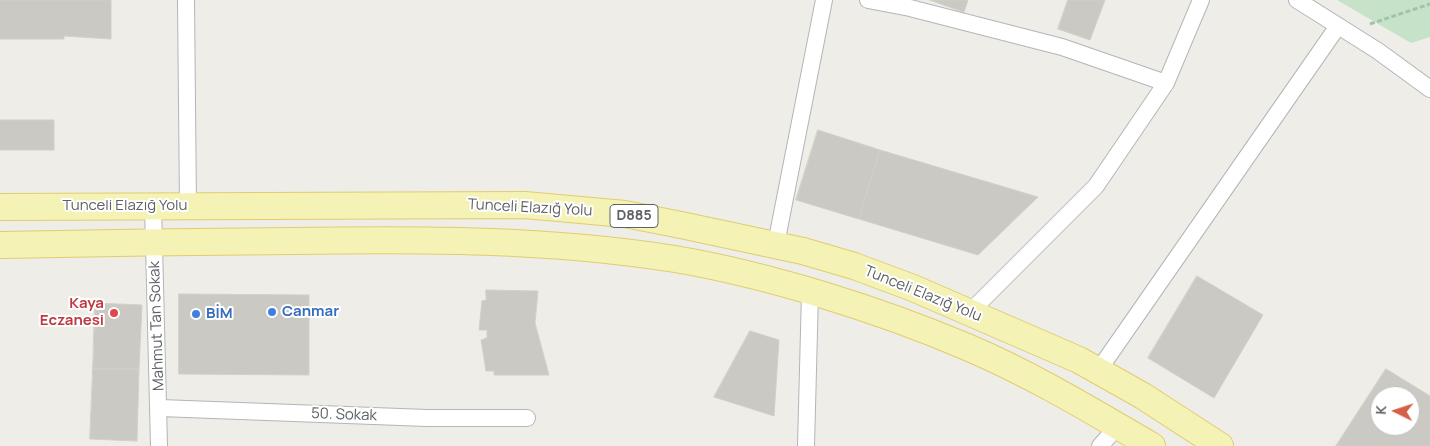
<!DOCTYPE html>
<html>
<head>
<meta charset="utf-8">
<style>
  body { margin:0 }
  #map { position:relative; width:1430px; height:446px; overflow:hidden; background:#eeede7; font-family:Manrope,sans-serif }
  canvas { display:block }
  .north { position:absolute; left:1370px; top:386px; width:50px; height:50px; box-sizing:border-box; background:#fff; border:1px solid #bfbfc1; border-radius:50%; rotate:274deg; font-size:14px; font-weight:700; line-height:20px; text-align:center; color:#5e6065 }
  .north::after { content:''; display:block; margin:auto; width:18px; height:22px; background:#d46147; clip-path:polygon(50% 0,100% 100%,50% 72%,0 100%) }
</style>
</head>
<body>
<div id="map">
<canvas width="1430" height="446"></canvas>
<div class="north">K</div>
</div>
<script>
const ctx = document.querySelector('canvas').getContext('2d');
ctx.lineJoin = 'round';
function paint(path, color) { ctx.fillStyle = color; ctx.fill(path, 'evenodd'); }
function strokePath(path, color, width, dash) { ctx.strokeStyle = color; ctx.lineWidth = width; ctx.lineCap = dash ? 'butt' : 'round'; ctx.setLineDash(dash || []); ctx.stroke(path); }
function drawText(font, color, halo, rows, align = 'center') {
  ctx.font = font + ' Manrope,sans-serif'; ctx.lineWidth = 4; ctx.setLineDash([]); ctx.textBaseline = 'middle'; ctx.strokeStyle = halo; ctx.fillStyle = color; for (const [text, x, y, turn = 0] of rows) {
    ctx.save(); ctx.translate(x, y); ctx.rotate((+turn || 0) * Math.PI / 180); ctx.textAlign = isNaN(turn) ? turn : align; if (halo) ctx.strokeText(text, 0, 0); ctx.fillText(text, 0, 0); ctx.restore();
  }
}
const green = new Path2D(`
  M1337,0H1430V37L1411,43Z`);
const building = new Path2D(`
  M0,0H111V39L64,36V39H0Z
  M930,0H968L964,12Z
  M1068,0H1105L1090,40L1058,29Z
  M0,120H54V150H0Z
  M818,130L880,150L859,219L796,200Z
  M880,150L1038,197L978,255L859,219Z
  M1197,276L1263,315L1214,398L1148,358Z
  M486,290L538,291L535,323L549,375H494V371H486L481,340L487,338V330H479L482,301L486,300Z
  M179,294L309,295V375L179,374Z
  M95,303L142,305L139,369H93Z
  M750,331L779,340L774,416L714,397Z
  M93,369H139L137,441L90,439Z
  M1386,369L1430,396V446H1336ZM1380,396H1410V426H1380Z`);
const path = new Path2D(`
  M1370,24L1430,4`);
const street = new Path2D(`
  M186,0L188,206
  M868,0L910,8L1062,47L1166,83
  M1297,0L1378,51L1430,89
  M153,205L159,446
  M776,244L824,0
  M969,313L1096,186L1166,83L1201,0
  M1098,371L1338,26
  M160,408L427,418H527
  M806,446L810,293
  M1100,446L1118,426`);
const primary = new Path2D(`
  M0,207L525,205L625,214L681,225L803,251L854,266L913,288L1079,360L1143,396L1220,446
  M0,245C98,243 195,242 293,241C422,239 548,239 675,259C769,275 880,310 967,347C1031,374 1092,411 1152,446`);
const markers = [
  [272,312,5,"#3f7fe0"],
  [114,313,5,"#e0444e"],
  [196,314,5,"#3f7fe0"]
];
const shields = [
  [634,216,48]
];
const shieldNames = [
  ["D885",634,216]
];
const streetNames = [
  ["Tunceli Elazığ Yolu",125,206],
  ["Tunceli Elazığ Yolu",530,208,3],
  ["Tunceli Elazığ Yolu",923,294,22],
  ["Mahmut Tan Sokak",157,326,-92],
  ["50. Sokak",344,415,2]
];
const healthNames = [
  ["Kaya",104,304],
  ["Eczanesi",104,321]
];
const shopNames = [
  ["Canmar",282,312],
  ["BİM",206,314]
];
paint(green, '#c6e3c9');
paint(building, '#cac9c3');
strokePath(building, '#d2d0c6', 1);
strokePath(street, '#b3b5b9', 18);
strokePath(primary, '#e0cd6e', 28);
strokePath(path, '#a0c3ae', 3, [5, 2.5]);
strokePath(street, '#fff', 16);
strokePath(primary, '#f5f2b5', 26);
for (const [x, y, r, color] of markers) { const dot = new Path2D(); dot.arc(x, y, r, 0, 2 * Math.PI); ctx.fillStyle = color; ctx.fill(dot); strokePath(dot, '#fff', 2); }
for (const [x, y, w] of shields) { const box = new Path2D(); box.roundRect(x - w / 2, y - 11.5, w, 23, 4); ctx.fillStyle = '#fff'; ctx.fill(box); strokePath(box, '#5e6065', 1); }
drawText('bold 14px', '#5e6065', null, shieldNames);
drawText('15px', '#5e6065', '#fff', streetNames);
drawText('bold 15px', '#be3a42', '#fff', healthNames, 'right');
drawText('bold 15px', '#366cbe', '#fff', shopNames, 'left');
</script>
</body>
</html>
